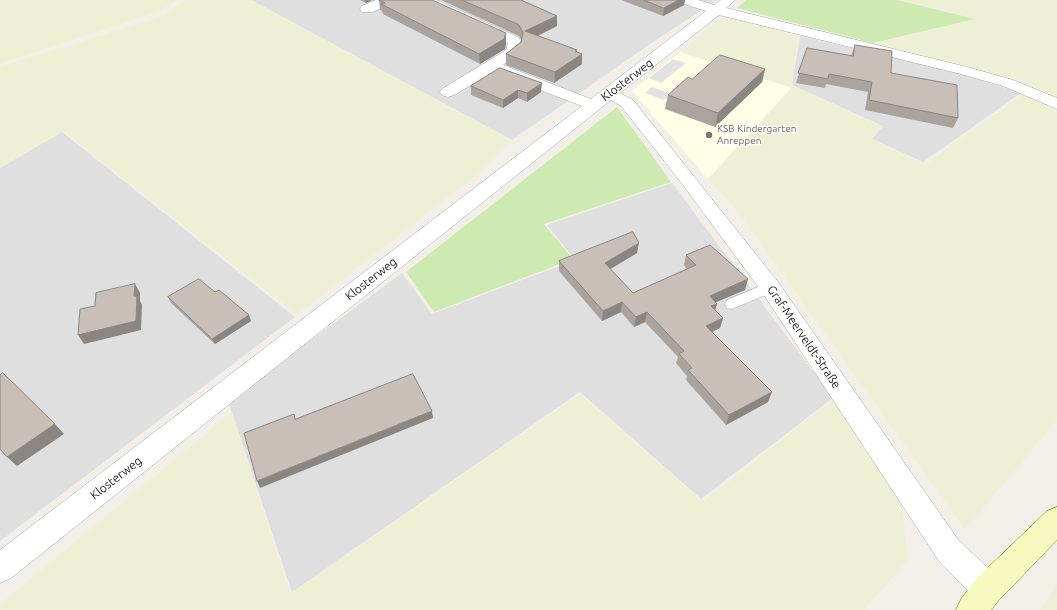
<!DOCTYPE html>
<html>
<head>
<meta charset="utf-8">
<style>
  body { margin:0 }
  canvas { display:block; background:#f2efe9 }
</style>
</head>
<body>
<canvas width="1057" height="610"></canvas>
<script>
const ctx = document.querySelector('canvas').getContext('2d');
ctx.lineJoin = 'round';
function paint(path, color) { ctx.fillStyle = color; ctx.fill(path, 'evenodd'); }
function strokePath(path, color, width, dash) { ctx.strokeStyle = color; ctx.lineWidth = width; ctx.lineCap = dash ? 'butt' : 'round'; ctx.setLineDash(dash || []); ctx.stroke(path); }
function drawText(font, color, halo, rows, align = 'center') {
  ctx.font = font + ' Ubuntu,sans-serif'; ctx.lineWidth = 3; ctx.setLineDash([]); ctx.textBaseline = 'middle'; ctx.strokeStyle = halo; ctx.fillStyle = color; for (const [text, x, y, turn = 0] of rows) {
    ctx.save(); ctx.translate(x, y); ctx.rotate((+turn || 0) * Math.PI / 180); ctx.textAlign = isNaN(turn) ? turn : align; if (halo) ctx.strokeText(text, 0, 0); ctx.fillText(text, 0, 0); ctx.restore();
  }
}
const residential = new Path2D(`
  M251,0H717L653,42L512,140Z
  M800,36L961,74L1021,93L923,162L872,139L883,126L792,85Z
  M62,132L295,317L0,541V168Z
  M672,183L833,398L701,499L580,392L292,592L228,401L402,273L432,314L575,260L547,225Z`);
const education = new Path2D(`
  M680,52L792,87L708,179L632,91Z`);
const farmland = new Path2D(`
  M0,0H176L161,11L0,64Z
  M184,0H251L512,140L474,177L297,315L63,131L0,167V83L37,111L0,82V67L163,16Z
  M899,0H1057V97L1014,78L874,44L976,19Z
  M728,18L798,36L792,85L883,127L870,138L926,164L1023,94L1057,112V420L965,530L739,213L708,179L792,88L680,52L720,19Z
  M580,394L703,502L832,400L902,506L908,560L864,610H0V604L232,412L290,594Z
  M1057,585V610H1040Z`);
const grass = new Path2D(`
  M746,0H897L975,19L873,43L737,8Z
  M617,107L671,182L544,224L573,259L434,312L406,272Z`);
const parking = new Path2D(`
  M673,59L686,63L661,83L649,78Z
  M652,87L671,94L664,100L645,93Z`);
const service = new Path2D(`
  M770,282L775,283L777,287L775,291L732,309L727,308L725,304L727,300Z`);
const minor = new Path2D(`
  M376,0H393L392,3L372,12H362L360,9L362,6Z
  M420,0H437L518,37L522,43L520,52L503,65L591,99L706,11L681,3L680,0H698L714,5L721,0H735L726,8L967,67L1013,80L1057,98V109L1003,86L957,73L719,15L620,93L633,100L778,282L959,541L999,578L1003,589L999,600L988,604L977,600L939,561L762,292L683,185L621,106L611,100L11,578L0,583V550L582,106L493,72L454,95L448,97L442,95L440,92L442,89L506,50L508,43L421,3Z`);
const secondary = new Path2D(`
  M1057,507V540L999,600L991,610H956L961,599L977,578L1047,511Z`);
const wall = new Path2D(`
  M360,0H372L366,3Z
  M379,0L506,44L505,49L480,64L383,14L382,11L380,10Z
  M441,0H521L557,16V26L537,36L582,54V64L554,83L506,65V54L521,42L522,41L519,36Z
  M621,0H685L684,5L663,16Z
  M855,45L891,73L958,118L953,128L865,110L868,92L826,84L825,88L796,83L807,48L851,56Z
  M500,68L541,92L527,102L518,98L503,108L471,95V86Z
  M765,69L762,82L715,127L665,109L668,95L692,79Z
  M637,253L610,269L633,293L687,269L684,265L686,255L745,290L716,302L717,304L715,310L723,318L720,328L712,331L768,402L726,425L686,380L687,376L676,363L678,357L645,322L634,327L621,312L602,321L559,271V261Z
  M215,292L249,315L251,321L215,344L171,303L168,297Z`);
const shadedWall = new Path2D(`
  M365,0H372L366,3Z
  M679,0H685L684,5L663,16L664,8Z
  M557,16V26L525,42V31Z
  M506,33V44L505,49L480,64L479,54Z
  M577,50L576,58L582,54V64L554,83L555,72Z
  M765,69L762,82L715,127L718,113Z
  M542,83L541,92L527,102V93Z
  M518,90V98L503,108V100Z
  M639,243L637,253L604,273L605,263Z
  M748,279L745,290L707,306L710,296Z
  M135,284L140,293V301L142,305L141,330L84,344L78,335L134,296Z
  M622,302L621,312L602,321L603,311Z
  M717,304L714,314L711,306Z
  M647,312L645,322L634,327L636,317Z
  M249,315L251,321L215,344L212,339Z
  M723,318L720,328L704,336L706,326Z
  M772,392L768,402L726,425L729,415Z
  M432,411L433,418L260,488L257,481Z
  M55,424L64,434L17,466L7,457Z`);
const building = new Path2D(`
  M379,0H432L506,33L504,39L479,54L381,4L385,3Z
  M462,0H521L557,16L525,31L577,50L575,51L582,54L555,72L506,54L521,42L523,33L519,25Z
  M644,0H679L664,8Z
  M855,45L892,51L891,73L957,85L958,118L869,100L872,82L829,74L828,79L798,73L807,48L853,56Z
  M720,55L765,69L718,113L668,95L688,77L692,79Z
  M500,68L542,83L527,93L518,90L503,100L471,86Z
  M633,232L639,243L605,263L633,293L696,265L686,255L710,245L748,279L710,296L717,304L711,306L723,318L706,326L772,392L729,415L688,370L692,368L679,354L684,351L647,312L636,317L622,302L603,311L559,261Z
  M199,279L215,292L219,290L249,315L212,339L168,297Z
  M135,284L134,296H137L136,321L78,335L80,309L95,306L96,293Z
  M3,373L55,424L7,457L0,449V375Z
  M413,374L432,411L257,481L244,433L294,414L295,419Z`);
const markers = [
  [709,135,4,"#8d6e63"]
];
const farEducationnames = [
  ["KSB Kindergarten",717,129],
  ["Anreppen",717,141]
];
const streetNames = [
  ["Klosterweg",627,80,-37],
  ["Klosterweg",371,279,-38],
  ["Graf-Meerveldt-Straße",804,337,56],
  ["Klosterweg",116,478,-38]
];
paint(residential, '#e0dfdf');
paint(education, '#ffffe5');
paint(farmland, '#eef0d5');
paint(grass, '#cdebb0');
paint(parking, '#e2e2e2');
strokePath(service, '#a9a9a9', 1);
strokePath(minor, '#a9a9a9', 1);
strokePath(secondary, '#707d05', 1);
paint(service, '#fff');
paint(minor, '#fff');
paint(secondary, '#f7fabf');
paint(wall, '#aba49e');
paint(shadedWall, '#8b8681');
paint(building, '#c7bfb8');
strokePath(building, '#8b8681', 1);
for (const [x, y, r, color] of markers) { const dot = new Path2D(); dot.arc(x, y, r, 0, 2 * Math.PI); ctx.fillStyle = color; ctx.fill(dot); strokePath(dot, '#fff', 1.5); }
drawText('10px', '#785e54', '#fff', farEducationnames, 'left');
drawText('12px', '#222', '#fff', streetNames);
</script>
</body>
</html>
